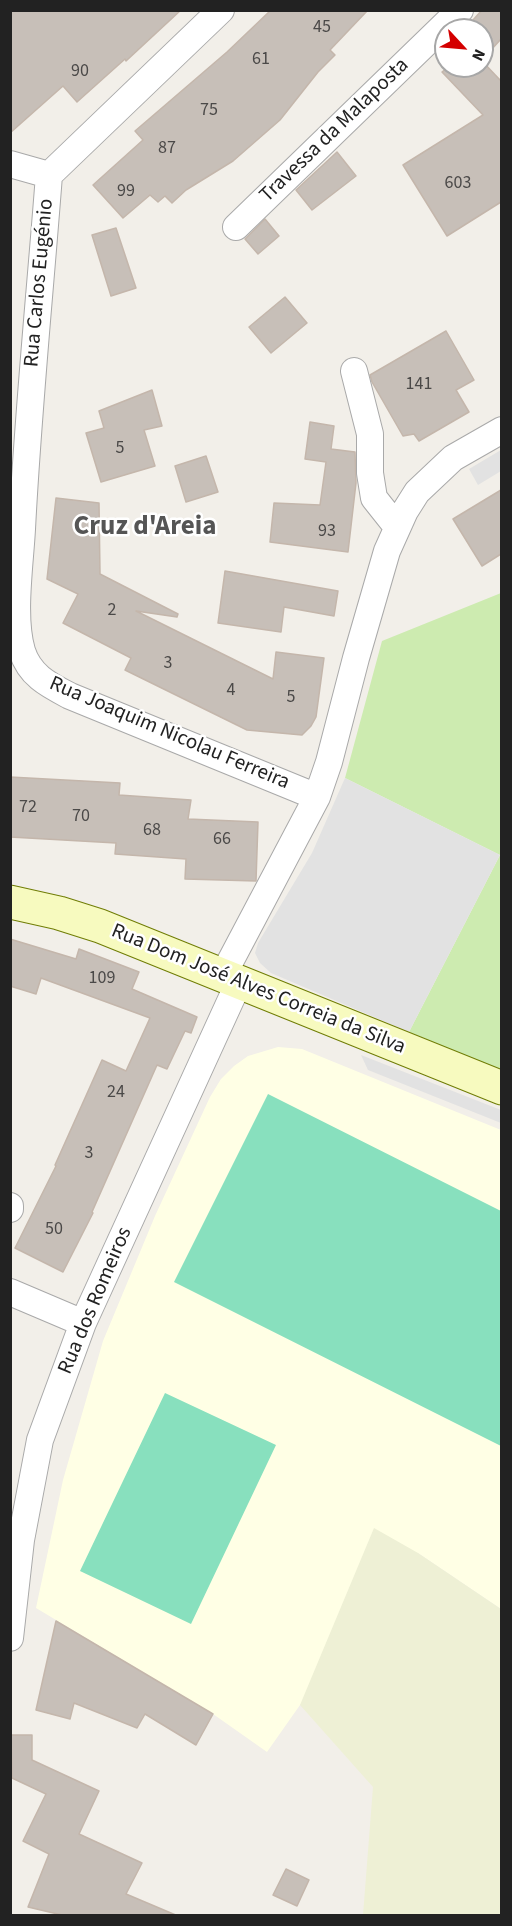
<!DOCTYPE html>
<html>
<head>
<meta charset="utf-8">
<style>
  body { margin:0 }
  #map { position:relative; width:512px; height:1926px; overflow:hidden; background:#f2efe9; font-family:"Source Sans 3",sans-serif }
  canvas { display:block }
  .frame { position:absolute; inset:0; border:12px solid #222; pointer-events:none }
  .north { position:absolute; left:434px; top:18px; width:60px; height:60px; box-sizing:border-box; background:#fff; border:2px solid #a7a7a7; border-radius:50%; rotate:116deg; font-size:16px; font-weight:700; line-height:24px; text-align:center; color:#222 }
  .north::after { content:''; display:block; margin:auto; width:21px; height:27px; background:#d40000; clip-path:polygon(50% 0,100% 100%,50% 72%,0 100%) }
</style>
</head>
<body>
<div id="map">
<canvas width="512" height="1926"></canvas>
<div class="frame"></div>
<div class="north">N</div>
</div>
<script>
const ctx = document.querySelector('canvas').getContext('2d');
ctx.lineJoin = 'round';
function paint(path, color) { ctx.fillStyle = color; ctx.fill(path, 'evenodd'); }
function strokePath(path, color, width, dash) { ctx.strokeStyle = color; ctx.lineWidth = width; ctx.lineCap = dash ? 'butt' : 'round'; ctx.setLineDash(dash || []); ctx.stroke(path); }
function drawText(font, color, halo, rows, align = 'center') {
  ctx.font = font + ' "Source Sans 3",sans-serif'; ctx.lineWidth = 5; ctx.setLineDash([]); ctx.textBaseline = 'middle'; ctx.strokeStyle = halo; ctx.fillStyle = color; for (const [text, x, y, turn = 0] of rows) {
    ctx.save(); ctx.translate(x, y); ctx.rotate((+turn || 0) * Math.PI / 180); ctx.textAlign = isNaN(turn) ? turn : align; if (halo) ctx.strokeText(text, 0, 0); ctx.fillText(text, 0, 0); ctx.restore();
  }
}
const education = new Path2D(`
  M278,1047L302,1049L501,1130V1609L418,1553L300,1705L267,1752L213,1714L36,1608L63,1480L103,1341L155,1216L210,1097L221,1079L234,1066L248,1056Z`);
const farmland = new Path2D(`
  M374,1528L418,1553L501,1609V1915H363L373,1787L300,1705Z`);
const grass = new Path2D(`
  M501,593V1070L409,1032L500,855L345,778L382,641Z`);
const pitch = new Path2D(`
  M268,1094L501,1211V1446L174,1282Z
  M165,1393L276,1445L191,1624L80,1571Z`);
const parking = new Path2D(`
  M501,450V471L478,485L469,469Z
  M345,778L500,855L409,1032L271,973L260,963L255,953L258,943L312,853Z
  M361,1055L501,1110V1123L368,1070Z`);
const building = new Path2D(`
  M10,10H181L126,61L125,59L77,102L63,86L10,133Z
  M271,10H368L330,50L335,55L318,72L280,120L233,161L186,190L172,203L165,196L158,202L150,195L123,218L93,185L143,140L135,131L227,52Z
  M482,10H501V39L482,60V30H464Z
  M446,50V66H482V61L501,81V202L447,236L403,165L483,115L442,72L447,68L438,58Z
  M337,152L356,176L312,210L296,190Z
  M265,219L279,236L258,254L245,239Z
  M116,228L136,288L111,296L92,235Z
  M285,297L307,323L271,353L249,327Z
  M446,331L474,380L456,390L469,412L419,441L414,434L403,436L372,382L370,375Z
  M152,390L162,426L144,430L155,466L101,482L86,433L104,428L99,411Z
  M310,422L334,426L331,449L355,452L356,483L348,552L270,542L274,503L320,505L326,462L305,459Z
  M206,456L218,492L186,502L175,466Z
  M501,490V554L482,566L453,519Z
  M56,498L99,503L100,574L178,614L177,617L136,611L273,679L276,652L324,658L316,717L311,726L302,735L247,730L125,670L131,658L63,623L78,594L47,579Z
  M225,571L338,591L334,616L284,607L281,632L218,623Z
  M10,777L120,783L119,795L191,800L188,819L258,822L256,881L185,879L186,859L115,854L116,843L10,837Z
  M10,939L76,959L79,949L139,972L132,989L197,1017L191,1033L185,1031L167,1069L157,1065L92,1212L93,1213L63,1272L15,1248L56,1166L55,1165L102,1060L126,1071L150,1018L41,978L36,994L10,986Z
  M56,1621L213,1714L196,1745L145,1714L137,1728L74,1703L70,1719L36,1710Z
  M11,1735H32V1760L99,1791L79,1834L142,1863L126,1894L178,1916H66L28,1907L49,1854L23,1841L46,1794L12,1778Z
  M286,1869L309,1880L297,1906L273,1895Z`);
const street = new Path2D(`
  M221,10L49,175C40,293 28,411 22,529C20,566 12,617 22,651C30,676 49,685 70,696L317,797
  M10,164L49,175
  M236,227L460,10
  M354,371L370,434V473L374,498L397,527
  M223,975L317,797L329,762L356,658L387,551L405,511L417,492L453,458L502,430
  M10,1206V1209
  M10,1292L83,1323
  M10,1638L21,1540L40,1440L83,1323L239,982`);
const secondary = new Path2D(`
  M10,902L59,913L100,926L502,1088`);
const numberNames = [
  ["45",322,28],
  ["61",261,60],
  ["90",80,72],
  ["75",209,111],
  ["87",167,149],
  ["603",458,184],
  ["99",126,192],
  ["141",419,385],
  ["5",120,449],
  ["93",327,532],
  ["2",112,611],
  ["3",168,664],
  ["4",231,691],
  ["5",291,698],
  ["72",28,808],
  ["70",81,817],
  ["68",152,831],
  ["66",222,840],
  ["109",102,979],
  ["24",116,1093],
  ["3",89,1154],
  ["50",54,1230]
];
const streetNames = [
  ["Travessa da Malaposta",335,131,-44],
  ["Rua Carlos Eugénio",40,283,-85],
  ["Rua Joaquim Nicolau Ferreira",169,734,23],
  ["Rua Dom José Alves Correia da Silva",258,990,22],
  ["Rua dos Romeiros",96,1301,-67]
];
const districtNames = [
  ["Cruz d'Areia",145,528]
];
paint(education, '#ffffe5');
paint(farmland, '#eef0d5');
paint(grass, '#cdebb0');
paint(pitch, '#88e0be');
paint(parking, '#e2e2e2');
paint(building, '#c7bfb8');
strokePath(building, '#c4b6ab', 1.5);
strokePath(street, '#a9a9a9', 28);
strokePath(secondary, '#707d05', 35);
strokePath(street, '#fff', 26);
strokePath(secondary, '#f7fabf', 33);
drawText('18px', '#4b4948', null, numberNames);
drawText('21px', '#222', '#fff', streetNames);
drawText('bold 27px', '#555', '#fff', districtNames);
</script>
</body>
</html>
